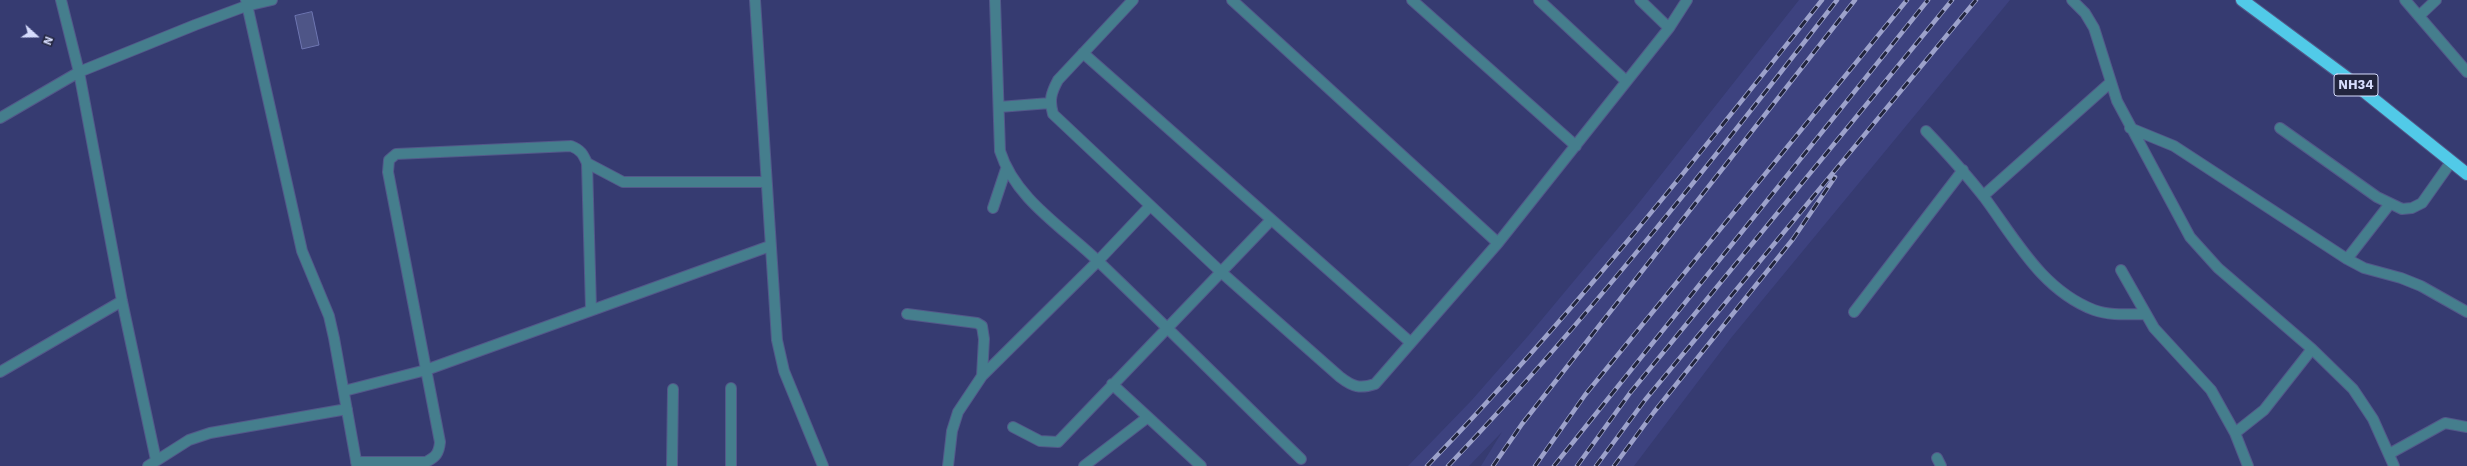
<!DOCTYPE html>
<html>
<head>
<meta charset="utf-8">
<style>
  body { margin:0 }
  #map { position:relative; width:2467px; height:466px; overflow:hidden; background:#363b71; font-family:"Work Sans",sans-serif }
  canvas { display:block }
  .north { position:absolute; left:16px; top:16px; width:40px; height:40px; -webkit-text-stroke:3px #22253e; paint-order:stroke; rotate:111deg; font-size:11px; font-weight:700; line-height:16px; text-align:center; color:#d6dcfd }
  .north::after { content:''; display:block; margin:auto; width:14px; height:18px; background:#d6dcfd; clip-path:polygon(50% 0,100% 100%,50% 72%,0 100%) }
</style>
</head>
<body>
<div id="map">
<canvas width="2467" height="466"></canvas>
<div class="north">N</div>
</div>
<script>
const ctx = document.querySelector('canvas').getContext('2d');
ctx.lineJoin = 'round';
function paint(path, color) { ctx.fillStyle = color; ctx.fill(path, 'evenodd'); }
function strokePath(path, color, width, dash) { ctx.strokeStyle = color; ctx.lineWidth = width; ctx.lineCap = dash ? 'butt' : 'round'; ctx.setLineDash(dash || []); ctx.stroke(path); }
function drawText(font, color, halo, rows, align = 'center') {
  ctx.font = font + ' "Work Sans",sans-serif'; ctx.lineWidth = 3; ctx.setLineDash([]); ctx.textBaseline = 'middle'; ctx.strokeStyle = halo; ctx.fillStyle = color; for (const [text, x, y, turn = 0] of rows) {
    ctx.save(); ctx.translate(x, y); ctx.rotate((+turn || 0) * Math.PI / 180); ctx.textAlign = isNaN(turn) ? turn : align; if (halo) ctx.strokeText(text, 0, 0); ctx.fillText(text, 0, 0); ctx.restore();
  }
}
const built = new Path2D(`
  M1799,0H2010L1731,338L1634,466H1481L1502,432L1469,466H1408L1471,401L1528,336L1634,209Z`);
const building = new Path2D(`
  M312,12L319,45L302,49L295,16Z`);
const minor = new Path2D(`
  M61,0L79,72L122,301L156,460
  M246,0L302,251L329,316L334,338L357,466
  M755,0L777,340L784,371L823,466
  M995,0L1000,151C1015,199 1064,228 1099,262C1167,327 1234,394 1301,459
  M1133,0L1058,80C1051,93 1049,100 1053,114L1221,272L1340,377C1353,387 1360,389 1375,384L1498,243L1669,28L1687,0
  M1232,0L1498,243
  M1412,0L1576,146
  M1539,0L1626,81
  M1640,0L1669,28
  M2072,0L2085,13L2094,28L2117,101L2190,237L2218,268L2312,349L2353,389L2373,419L2394,466
  M2405,0L2467,72
  M2419,16L2436,0
  M1083,53L1410,342
  M999,107L1050,103
  M0,118L79,72L195,25L246,6L272,0
  M2130,128L2174,146L2347,259L2364,268L2401,278L2421,286L2467,312
  M2280,128L2377,197L2402,209L2412,208L2422,203L2451,162
  M1926,131C1946,152 1966,174 1984,197C2016,240 2042,290 2094,310C2110,316 2129,314 2145,314
  M587,163L623,182H766
  M1983,196L2111,82
  M993,208L1006,169
  M2347,259L2389,205
  M2121,270L2154,328L2211,390L2235,433L2248,466
  M1854,312L1963,170
  M907,314L977,323L982,326L984,339L982,376
  M0,372L122,301
  M1112,384L1201,466
  M731,388V466
  M344,391L426,370L770,246
  M1013,427L1040,441L1058,442L1271,220
  M2235,433L2264,410L2312,349
  M2389,454L2445,423L2467,427
  M1937,458L1941,466
  M356,462H426C436,457 439,453 440,442L388,172L389,160L396,154L571,146C581,150 583,154 587,163L591,309
  M148,466L189,440L210,433L347,409
  M672,466L673,389
  M948,466L952,431L958,412L982,376L1098,261L1150,206
  M1084,466L1148,417`);
const highway = new Path2D(`
  M2242,0L2346,77L2467,174`);
const rail = new Path2D(`
  M1427,466C1569,319 1695,160 1822,0
  M1448,466C1588,319 1713,160 1837,0
  M1493,466L1522,424L1855,0
  M1535,466L1585,395L1907,0
  M1554,466L1928,0
  M1577,466L1630,393L1952,0
  M1596,466L1645,400L1976,0
  M1614,466L1654,412L1793,239L1835,177`);
const shields = [
  [2356,85,44]
];
const shieldNames = [
  ["NH34",2356,85]
];
paint(built, '#3d427f');
paint(building, '#4e5587');
strokePath(building, '#6e76b1', 1);
strokePath(minor, '#53588a', 12);
strokePath(highway, '#53588a', 14);
strokePath(minor, '#457e8d', 10);
strokePath(highway, '#51cae8', 12);
strokePath(rail, '#9da2cb', 4.5);
strokePath(rail, '#22253e', 3, [9]);
for (const [x, y, w] of shields) { const box = new Path2D(); box.roundRect(x - w / 2, y - 11, w, 22, 3); ctx.fillStyle = '#22253e'; ctx.fill(box); strokePath(box, '#d6dcfd', 1); }
drawText('bold 13px', '#d6dcfd', null, shieldNames);
</script>
</body>
</html>
